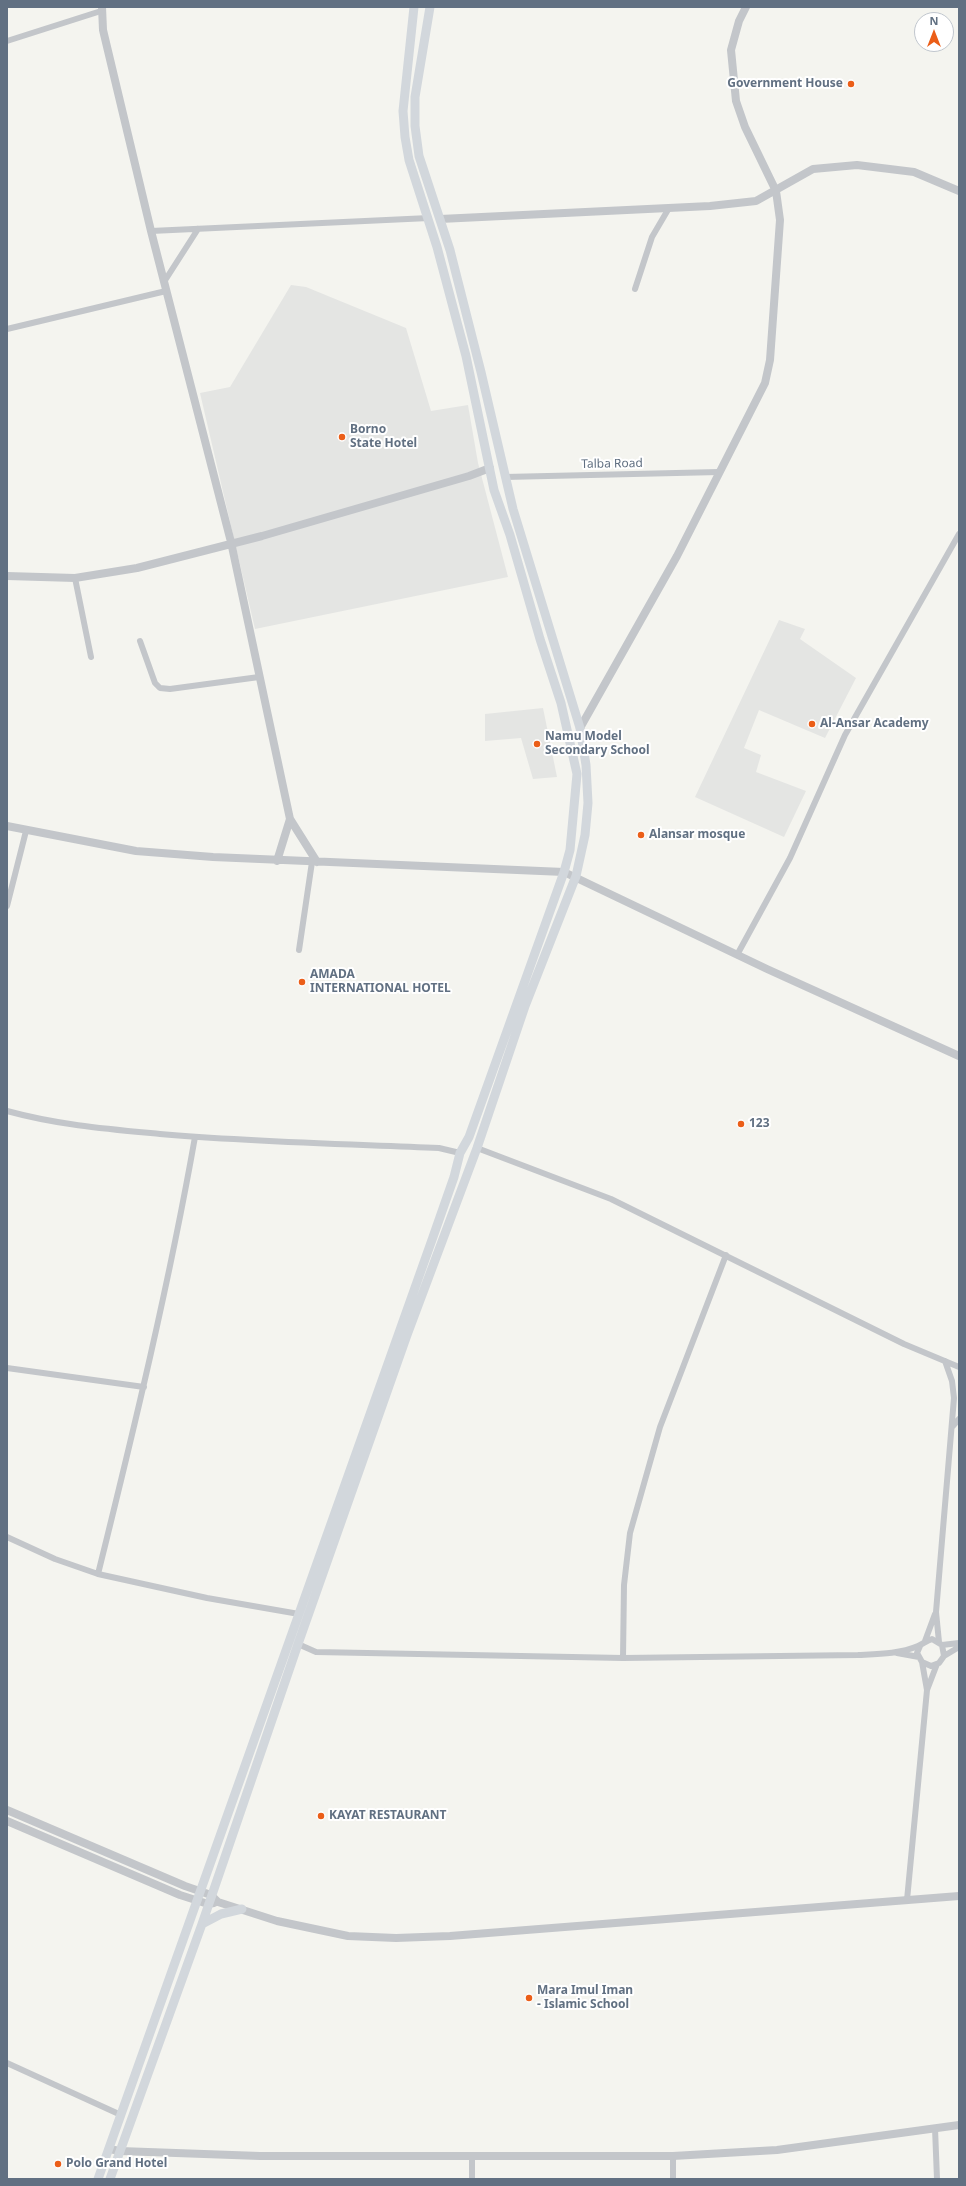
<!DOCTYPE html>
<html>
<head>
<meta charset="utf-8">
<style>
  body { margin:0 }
  #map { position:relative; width:966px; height:2186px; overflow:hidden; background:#f4f4ef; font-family:"Noto Sans",sans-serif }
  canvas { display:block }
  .frame { position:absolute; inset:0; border:8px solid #617082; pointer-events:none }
  .north { position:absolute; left:914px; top:12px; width:40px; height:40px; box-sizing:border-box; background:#fff; border:1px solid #c0c6cd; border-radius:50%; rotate:0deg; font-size:11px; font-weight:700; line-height:16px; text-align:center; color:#617082 }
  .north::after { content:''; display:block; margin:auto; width:14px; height:18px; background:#eb5e18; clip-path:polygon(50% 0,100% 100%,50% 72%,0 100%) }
</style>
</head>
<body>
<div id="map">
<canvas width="966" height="2186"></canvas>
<div class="frame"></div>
<div class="north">N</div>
</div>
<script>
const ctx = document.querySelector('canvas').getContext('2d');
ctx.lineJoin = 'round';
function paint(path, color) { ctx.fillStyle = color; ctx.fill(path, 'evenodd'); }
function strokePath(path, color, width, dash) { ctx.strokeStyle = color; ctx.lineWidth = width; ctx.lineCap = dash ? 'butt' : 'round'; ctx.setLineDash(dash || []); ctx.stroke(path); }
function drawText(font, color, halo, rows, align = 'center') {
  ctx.font = font + ' "Noto Sans",sans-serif'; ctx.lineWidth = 4; ctx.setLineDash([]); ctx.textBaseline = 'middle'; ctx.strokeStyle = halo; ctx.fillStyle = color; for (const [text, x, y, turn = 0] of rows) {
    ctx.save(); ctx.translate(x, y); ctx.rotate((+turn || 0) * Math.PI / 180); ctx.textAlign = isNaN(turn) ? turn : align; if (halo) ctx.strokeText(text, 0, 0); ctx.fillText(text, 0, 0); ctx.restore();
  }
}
const built = new Path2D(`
  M291,285L306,287L406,328L431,411L468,405L478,463L508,577L255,629L200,393L230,387Z
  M779,620L805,629L800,639L856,678L825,738L759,710L744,748L761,755L756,772L806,791L784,837L695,797Z
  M543,708L557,777L533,779L521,738L485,741V714Z`);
const minor = new Path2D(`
  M7,41L101,11
  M151,231L429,218
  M164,282L198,229
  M635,289L652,237L669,208
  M7,329L166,291
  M505,477L719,472
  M75,578L91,657
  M140,641L155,683L160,688L170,689L259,677
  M7,906L26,831
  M299,950L312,862
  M737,955L790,858L845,735L959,534
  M7,1111C58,1125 107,1129 160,1134C252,1142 346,1144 439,1148L460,1153
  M477,1148L611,1199L904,1344L959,1367
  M7,1368L144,1387
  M952,1427L959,1419
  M7,1537L55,1559L98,1574L207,1598L299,1614
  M98,1574C134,1429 169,1284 195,1137
  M925,1641L935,1614
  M939,1642L936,1612L954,1398L952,1381L945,1361
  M298,1644L316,1652L623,1658L858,1655C878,1654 899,1654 918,1646C923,1644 926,1641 932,1639L942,1645L944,1656L939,1663L931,1666L922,1662L917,1653L920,1646
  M942,1645L959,1643
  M897,1653L919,1657
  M944,1656L959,1647
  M623,1658L624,1585L630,1533L660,1427L726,1255
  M922,1662L927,1690
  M907,1900L927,1690L937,1664
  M7,2063L121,2115
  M935,2128L937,2179
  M472,2157V2179
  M673,2179V2156`);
const tertiary = new Path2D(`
  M102,7L103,30L151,231L231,542L290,819L317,862
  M440,219L710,206L756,201L813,169L857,165L914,172L959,191
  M7,576L75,578L137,568L262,536L469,476L490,468
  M580,728L677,556L765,383L770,360L780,220L776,191L745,127L736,101L731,50L739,21L746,7
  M7,826L136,851L213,857L564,872L767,969L959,1056
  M277,861L290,819
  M7,1810L185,1886L211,1895L218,1902L277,1921L348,1936L396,1938L450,1936L959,1896
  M7,1821L180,1895L208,1904L214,1903
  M109,2149L120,2151L260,2156H673L777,2150L959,2125`);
const secondary = new Path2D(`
  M202,1924L221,1914L242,1909
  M98,2179L433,1237L454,1177L460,1153L469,1137L564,872L570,850L577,774L561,703L540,639L510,535L494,490L466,356L437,247L409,160L405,137L403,111L414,7
  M110,2179L202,1924L298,1644L407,1335L477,1148L525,1006L576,876L585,835L588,803L586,765L580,728L513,509L481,372L450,250L419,156L415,126V97L430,7`);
const markers = [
  [851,84,4,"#eb5e18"],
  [342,437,4,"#eb5e18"],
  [812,724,4,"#eb5e18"],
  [537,744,4,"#eb5e18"],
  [641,835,4,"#eb5e18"],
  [302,982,4,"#eb5e18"],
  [741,1124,4,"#eb5e18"],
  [321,1816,4,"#eb5e18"],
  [529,1998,4,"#eb5e18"],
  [58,2164,4,"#eb5e18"]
];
const poiNames = [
  ["Government House",843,84,"right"],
  ["Borno",350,430],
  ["State Hotel",350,444],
  ["Al-Ansar Academy",820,724],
  ["Namu Model",545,737],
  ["Secondary School",545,751],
  ["Alansar mosque",649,835],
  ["AMADA",310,975],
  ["INTERNATIONAL HOTEL",310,989],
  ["123",749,1124],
  ["KAYAT RESTAURANT",329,1816],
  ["Mara Imul Iman",537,1991],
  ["- Islamic School",537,2005],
  ["Polo Grand Hotel",66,2164]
];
const streetNames = [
  ["Talba Road",612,464,-1]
];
paint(built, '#e4e5e3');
strokePath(minor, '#c3c6ca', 6);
strokePath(tertiary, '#c3c6ca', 8);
strokePath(secondary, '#d2d7dc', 9);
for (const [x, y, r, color] of markers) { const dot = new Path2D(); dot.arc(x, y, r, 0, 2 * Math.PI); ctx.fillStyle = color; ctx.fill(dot); strokePath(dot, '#fff', 1.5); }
drawText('bold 12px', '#617082', '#fff', poiNames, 'left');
drawText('12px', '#617082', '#fff', streetNames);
</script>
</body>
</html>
